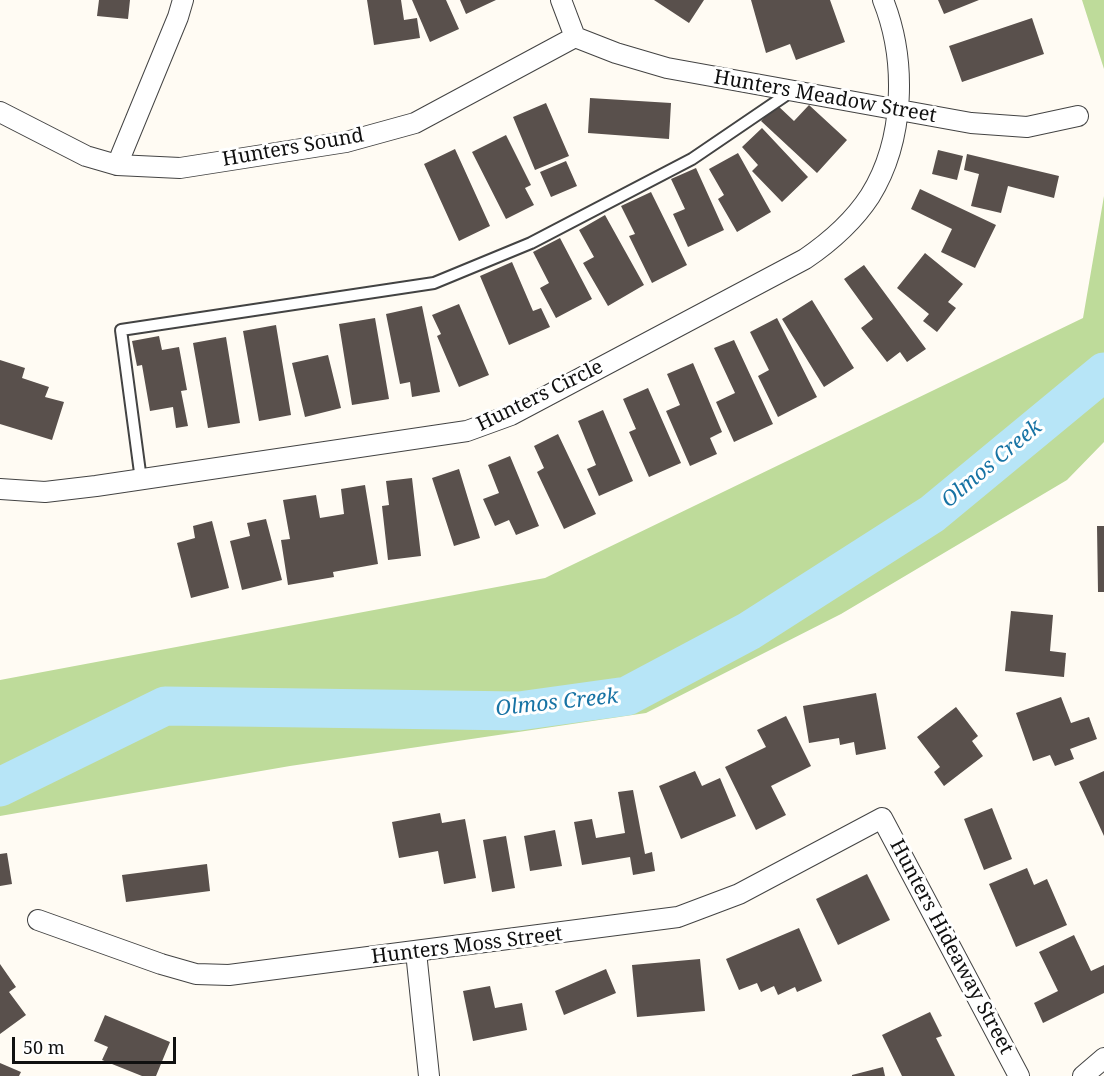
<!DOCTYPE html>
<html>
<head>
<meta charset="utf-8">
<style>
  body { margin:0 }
  #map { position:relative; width:1104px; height:1076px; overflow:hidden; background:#fffbf3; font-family:"Noto Serif",serif }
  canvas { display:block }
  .scale { position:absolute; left:12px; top:1037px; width:164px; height:27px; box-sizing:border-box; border:3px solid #101010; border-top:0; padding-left:8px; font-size:18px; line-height:21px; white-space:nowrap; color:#101010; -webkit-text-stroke:4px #fff; paint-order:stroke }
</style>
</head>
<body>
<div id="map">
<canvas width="1104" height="1076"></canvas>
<div class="scale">50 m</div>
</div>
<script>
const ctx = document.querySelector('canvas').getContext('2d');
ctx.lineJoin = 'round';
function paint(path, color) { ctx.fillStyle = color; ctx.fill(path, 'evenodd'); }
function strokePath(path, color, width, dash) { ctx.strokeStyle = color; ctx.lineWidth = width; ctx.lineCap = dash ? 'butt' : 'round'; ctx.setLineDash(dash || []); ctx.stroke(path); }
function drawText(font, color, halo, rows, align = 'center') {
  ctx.font = font + ' "Noto Serif",serif'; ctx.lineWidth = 6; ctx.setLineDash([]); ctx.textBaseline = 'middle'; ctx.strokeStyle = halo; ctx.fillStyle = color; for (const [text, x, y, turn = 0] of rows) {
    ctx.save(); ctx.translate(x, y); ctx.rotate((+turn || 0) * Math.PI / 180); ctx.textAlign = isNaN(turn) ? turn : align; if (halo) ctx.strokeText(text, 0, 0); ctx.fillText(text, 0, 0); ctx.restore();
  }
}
const forest = new Path2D(`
  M1082,0H1104V69Z
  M1104,196V442L1067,480L841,614L646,713L290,766L0,816V680L545,578L1083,318Z`);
const river = new Path2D(`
  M0,787L165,706L519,711L627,696L749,631L932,514L1104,372`);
const building = new Path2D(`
  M99,0H130L128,19L97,16Z
  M367,0H401L404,20L417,18L420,38L374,45Z
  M412,0H446L459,29L430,42Z
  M460,0H496L466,14Z
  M654,0H704L689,23Z
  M751,0H830L845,42L796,60L790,44L766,53Z
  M938,0H979L944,14Z
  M1032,18L1044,54L962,82L949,46Z
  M590,98L671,103L669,139L588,133Z
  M546,103L569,156L535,170L513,117Z
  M776,104L794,121L809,105L847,140L817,173L761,121Z
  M762,128L808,177L782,202L752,171L758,165L742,147Z
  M506,135L531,185L525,188L534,205L506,219L472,152Z
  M455,149L490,226L459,241L424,164Z
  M938,150L963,156L957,180L932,174Z
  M738,153L771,212L737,232L718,199L724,195L709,169Z
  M967,154L1059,176L1054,198L1008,186L1001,213L971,206L979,174L964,170Z
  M566,161L577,186L551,197L540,172Z
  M696,168L724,230L688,247L673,214L685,209L671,179Z
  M920,189L996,225L975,268L941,252L952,229L911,209Z
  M651,192L687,265L652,283L629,236L635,234L621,206Z
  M605,215L644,285L608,306L583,263L594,257L579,230Z
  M560,238L592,299L556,318L540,288L549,283L533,252Z
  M925,253L963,284L948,302L956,308L937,332L923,321L929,314L897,288Z
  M512,262L533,311L541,308L550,327L509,345L480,276Z
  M864,265L926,349L907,362L900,352L887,362L861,328L873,319L844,279Z
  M812,300L854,368L824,387L782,319Z
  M459,304L489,375L459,387L437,336L441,334L432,315Z
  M422,306L440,392L412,397L410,382L400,384L386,314Z
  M375,318L389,399L352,405L339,324Z
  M777,318L817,397L778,417L758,376L769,370L750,332Z
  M276,325L291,415L259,421L243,331Z
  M159,336L162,350L179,347L187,390L181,391L188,426L176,428L173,407L150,411L142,365L137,366L132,341Z
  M226,337L240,423L208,428L193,343Z
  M734,340L773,424L734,442L716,402L735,393L714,348Z
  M328,355L341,408L305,417L292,363Z
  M0,360L25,368L22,378L49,387L45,397L64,402L52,440L0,424Z
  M693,363L722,432L710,438L717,454L690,466L666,411L680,405L667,374Z
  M648,388L681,463L649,477L629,432L636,429L623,399Z
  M603,410L633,481L599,496L587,469L596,465L578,421Z
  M558,434L596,514L564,529L537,472L544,468L534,446Z
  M510,456L539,526L516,535L509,520L495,526L483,499L499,493L488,465Z
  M459,469L480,538L454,546L432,478Z
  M412,478L421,556L388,560L382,506L389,505L386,481Z
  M365,485L378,564L333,572L334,577L288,585L281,540L290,539L283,500L316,495L320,518L344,514L341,489Z
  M266,519L282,580L242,590L230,541L250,536L247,523Z
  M212,521L229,588L191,598L177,543L195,538L193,526Z
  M1097,526H1104V592H1098Z
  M1011,611L1053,615L1050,651L1066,653L1064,677L1005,671Z
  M876,693L886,749L856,755L854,742L840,745L839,738L809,743L803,706Z
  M1061,697L1071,723L1089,717L1097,739L1070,749L1074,759L1055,766L1050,755L1033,761L1016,713Z
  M956,707L978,736L972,741L983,756L944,786L934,772L940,767L917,737Z
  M786,716L811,766L771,786L786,815L756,830L725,767L766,747L757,730Z
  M695,771L702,786L720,778L736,816L681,839L659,786Z
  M1104,771V836L1079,782Z
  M633,790L645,854L652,852L655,871L633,875L630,857L582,865L574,822L592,819L596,838L625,833L618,792Z
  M992,808L1012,859L984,870L964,819Z
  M440,813L442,823L465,819L476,878L444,884L438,851L399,858L392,822Z
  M555,830L562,866L530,871L524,836Z
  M506,836L515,888L492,892L483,840Z
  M7,853L12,884L0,886V854Z
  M207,864L210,891L126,902L122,875Z
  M1027,868L1034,885L1047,879L1067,925L1016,947L989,884Z
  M867,874L890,920L838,945L816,899Z
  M799,928L822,981L797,992L795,987L778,995L774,986L761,992L757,983L739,990L726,959Z
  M1074,935L1091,971L1104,965V993L1043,1023L1034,1003L1058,991L1039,952Z
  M700,959L705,1011L637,1017L632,965Z
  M0,964L16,987L9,992L26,1015L0,1034Z
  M606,969L616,993L564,1015L555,991Z
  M490,986L495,1008L522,1003L527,1030L473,1041L463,991Z
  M930,1012L942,1036L936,1038L955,1076H902L882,1035Z
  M105,1015L170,1042L156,1076H142L102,1060L108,1047L94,1041Z
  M0,1063L21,1072L19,1076H0Z
  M883,1067L885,1076H852V1075Z`);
const service = new Path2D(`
  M141,480L121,330L434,283L531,243L692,159L792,91`);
const minor = new Path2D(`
  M561,0L575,37
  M575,37L616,53L667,68L971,123L1027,127L1078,116
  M0,112L86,156L117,165L180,168L346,142L415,123L575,37
  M117,165L178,17L183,0
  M0,489L45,492L96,486L467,431L511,415L805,259C830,242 853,222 870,196C905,140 907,60 883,0
  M38,920L161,964L196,974L229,975L678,917L739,894L882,818L1019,1076
  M416,952L429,1076
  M1083,1076L1104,1058`);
const streetNames = [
  ["Hunters Meadow Street",825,97,10],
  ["Hunters Sound",293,148,-10],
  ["Hunters Circle",540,396,-26],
  ["Hunters Moss Street",467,946,-7],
  ["Hunters Hideaway Street",951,947,62]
];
const waterNames = [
  ["Olmos Creek",992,464,-40],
  ["Olmos Creek",557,703,-6]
];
paint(forest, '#bedb9a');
strokePath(river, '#b7e5f7', 39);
paint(building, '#59504c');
strokePath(service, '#434343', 14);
strokePath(minor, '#434343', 22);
strokePath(service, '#fff', 10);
strokePath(minor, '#fff', 20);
drawText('20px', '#101010', '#fff', streetNames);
drawText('italic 21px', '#1773a4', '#fff', waterNames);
</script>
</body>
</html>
